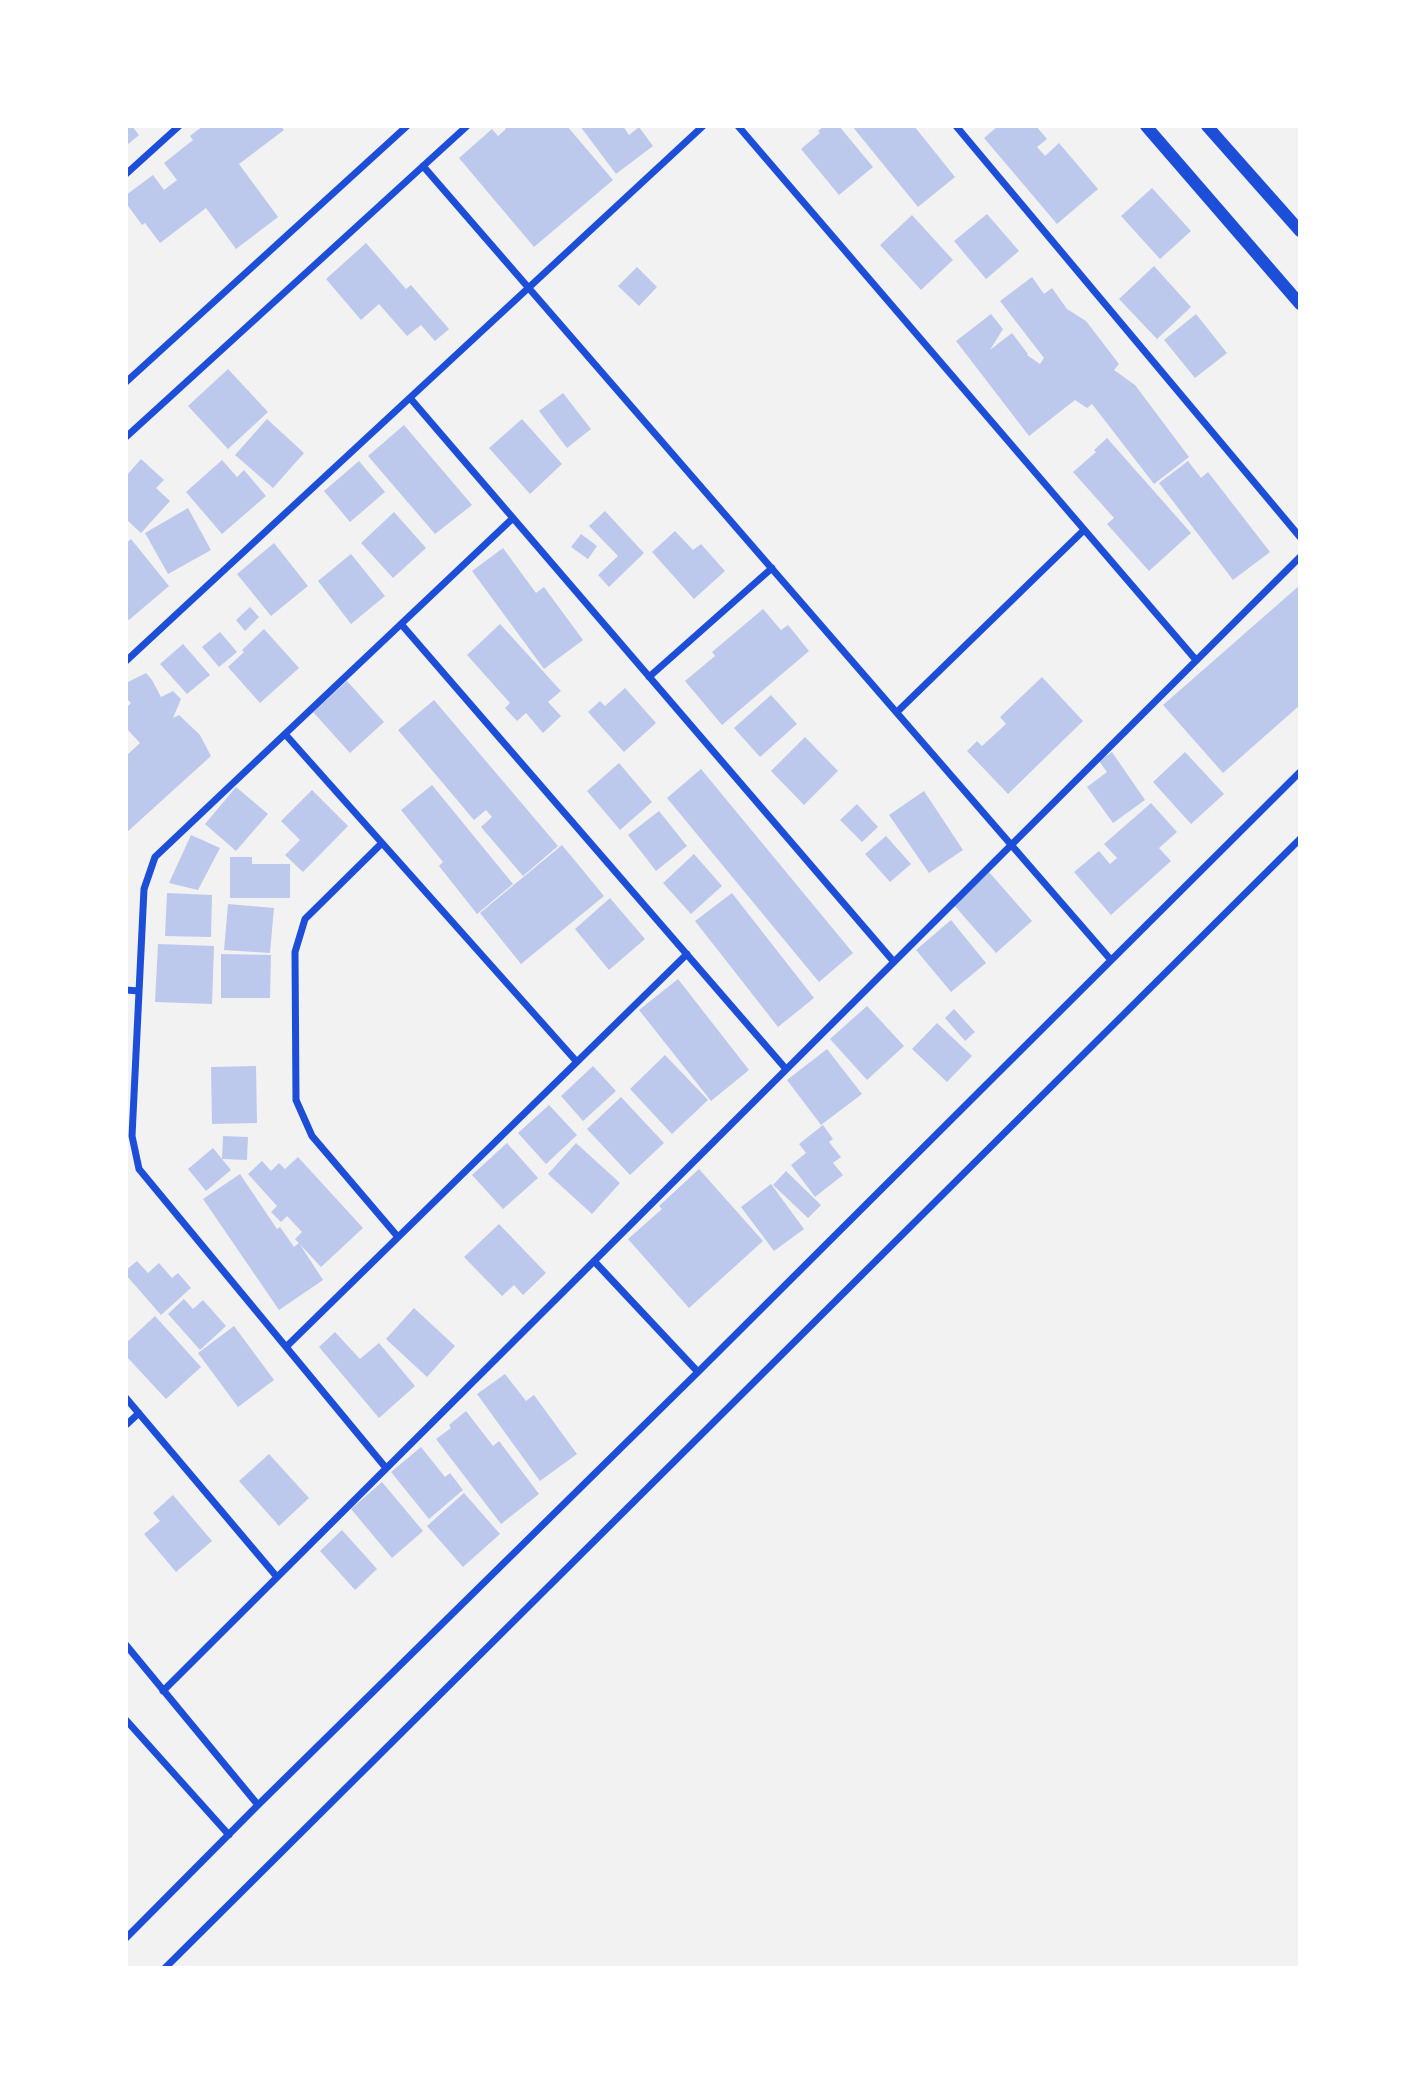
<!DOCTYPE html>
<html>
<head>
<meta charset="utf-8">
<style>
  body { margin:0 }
  #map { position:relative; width:1426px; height:2094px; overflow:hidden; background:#f2f2f2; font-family:"Nunito Sans",sans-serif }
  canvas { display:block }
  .frame { position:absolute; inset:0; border:128px solid #fff; pointer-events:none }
</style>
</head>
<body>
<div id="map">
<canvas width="1426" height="2094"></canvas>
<div class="frame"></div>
</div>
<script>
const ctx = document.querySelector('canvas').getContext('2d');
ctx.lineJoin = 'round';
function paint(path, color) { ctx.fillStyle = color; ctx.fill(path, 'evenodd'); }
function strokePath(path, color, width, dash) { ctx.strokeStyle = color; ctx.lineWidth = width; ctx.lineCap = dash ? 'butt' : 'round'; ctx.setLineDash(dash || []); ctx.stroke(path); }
const building = new Path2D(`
  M126,126H132L139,135L126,146Z
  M203,126H281L284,130L239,164L278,217L236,249L206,208L160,243L145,223L142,225L126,203V195L153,175L164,190L177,180L164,163L193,140L190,136Z
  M504,126H567L613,180L534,247L459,158L492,129L498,136L506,129Z
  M580,126H623L629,135L639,127L653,146L616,174Z
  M824,126H839L873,167L839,195L801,149L820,133L818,131Z
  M852,126H914L955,177L918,207Z
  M998,126H1036L1047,139L1037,147L1045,156L1059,143L1098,189L1057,224L984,138Z
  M1152,188L1191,231L1160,259L1121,216Z
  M987,214L1019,251L986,279L954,241Z
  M912,215L953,260L921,290L880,245Z
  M366,243L406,289L411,285L449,329L435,341L421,325L407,336L379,304L361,320L326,279Z
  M1154,266L1191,307L1157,339L1119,299Z
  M637,267L657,287L639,306L618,286Z
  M1032,277L1044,294L1052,288L1067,309L1086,321L1119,364L1114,370L1135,385L1189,457L1154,484L1092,404L1087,408L1075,400L1029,436L956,341L991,314L1003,329L990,350L1012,333L1028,354L1027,355L1040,364L1044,358L1000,301Z
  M1196,314L1227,353L1195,378L1164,340Z
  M228,369L268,412L228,449L188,406Z
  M563,393L591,429L567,448L539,411Z
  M267,419L304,453L273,488L235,455Z
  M522,419L562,464L530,494L489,448Z
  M404,425L472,505L435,534L368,456Z
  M1107,438L1191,533L1149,571L1107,524L1114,518L1073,472L1096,452L1094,450Z
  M141,459L164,480L156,488L170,501L141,533L126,519V476Z
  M222,460L237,477L244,470L266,496L222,534L186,492Z
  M359,461L385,492L350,522L324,491Z
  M1188,461L1201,478L1208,472L1270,552L1233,580L1159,483Z
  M188,508L211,550L168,574L145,533Z
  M605,511L644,553L609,587L598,575L618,556L589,526Z
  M394,512L426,548L393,578L361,543Z
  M675,531L693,550L701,544L725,571L694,599L652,552Z
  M581,534L597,546L588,559L571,547Z
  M131,539L169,586L129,620L126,617V543Z
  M274,543L308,586L271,616L237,574Z
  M503,548L536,593L544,587L583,640L544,669L472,571Z
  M351,554L385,596L351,624L318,581Z
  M1300,585V705L1223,773L1163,705Z
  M250,607L259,617L245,631L236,620Z
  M763,609L781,630L788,625L809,651L722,725L685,681L715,656L712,652Z
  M500,624L561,691L548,702L561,716L543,733L526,713L517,721L505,708L510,703L467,655Z
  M264,629L299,668L260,703L228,667L244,652L242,650Z
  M220,632L237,652L219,667L202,647Z
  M183,644L210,675L187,694L160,664Z
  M146,673L152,680L161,697L173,691L181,699L173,718L179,715L200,735L211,756L126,833V756L140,743L126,728V708L131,703L126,698V683Z
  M1042,677L1083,721L1008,794L967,751L977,741L982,746L1006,724L1000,717Z
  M347,681L384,722L350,753L313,712Z
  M625,688L656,723L624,752L588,712L600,701L605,706Z
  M771,695L797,724L760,757L734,728Z
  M434,700L558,846L523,876L481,827L492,817L486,810L474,820L398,730Z
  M805,737L838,771L804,805L771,771Z
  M1112,752L1145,800L1113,823L1087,787L1107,772L1099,761Z
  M1185,752L1224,794L1191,824L1153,782Z
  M619,763L652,802L620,830L587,791Z
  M701,769L853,953L819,982L667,798Z
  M432,785L513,884L477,914L439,866L443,862L401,810Z
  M236,787L268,814L236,851L205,824Z
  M312,790L348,826L303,872L285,855L300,840L281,821Z
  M924,791L963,850L929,873L889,815Z
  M1151,803L1177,832L1159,848L1171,861L1111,915L1074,872L1099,851L1110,864L1117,858L1104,844Z
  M857,804L878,827L862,842L840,820Z
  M659,811L687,846L656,871L628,835Z
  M191,835L220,848L198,890L169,883Z
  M886,836L911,864L890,882L865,854Z
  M562,845L604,896L521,964L480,913Z
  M694,854L722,886L691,914L663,883Z
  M230,857H252V864H290V898H230Z
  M989,872L1032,921L996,953L953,904Z
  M167,893L212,895L211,937L165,936Z
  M732,893L814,998L778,1027L695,921Z
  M610,898L645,939L609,970L575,929Z
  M228,904L274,908L270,953L224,950Z
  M951,920L986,963L951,992L916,950Z
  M158,944L214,946L212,1004L155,1002Z
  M221,954L271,955L270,998H221Z
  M678,979L749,1070L711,1101L639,1010Z
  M867,1006L904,1046L867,1080L830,1039Z
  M954,1009L975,1032L965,1041L945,1018Z
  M937,1023L972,1056L947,1082L912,1049Z
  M827,1049L862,1094L821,1125L787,1080Z
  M665,1055L708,1100L672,1134L630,1089Z
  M256,1066L257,1123L212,1124L211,1067Z
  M593,1066L616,1091L583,1121L561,1096Z
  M621,1097L664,1143L630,1175L587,1129Z
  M549,1105L577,1135L546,1164L518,1133Z
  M823,1125L833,1139L829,1142L841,1157L833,1163L843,1175L815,1197L791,1165L806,1153L799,1144Z
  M223,1136L248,1137L247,1160L222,1159L231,1170L206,1191L188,1169L213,1148L222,1159Z
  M507,1143L538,1178L503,1209L472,1175Z
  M576,1143L620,1183L592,1214L548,1174Z
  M298,1157L363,1228L321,1267L295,1239L302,1232L287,1216L281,1222L271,1212L277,1206L248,1174L262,1161L271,1171L279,1163L285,1169Z
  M699,1169L763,1241L689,1308L628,1239L662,1209L659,1206Z
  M786,1171L821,1205L808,1218L773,1185Z
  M240,1174L277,1229L280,1227L294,1247L299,1243L323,1280L279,1310L203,1199Z
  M771,1184L804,1229L774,1251L741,1207Z
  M499,1224L546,1273L523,1295L514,1285L502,1296L464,1257Z
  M137,1261L148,1273L159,1263L172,1278L178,1273L191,1288L161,1315L126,1275V1270Z
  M184,1299L193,1309L203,1300L226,1326L200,1350L168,1314Z
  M414,1308L455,1346L427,1377L386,1339Z
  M155,1316L201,1367L166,1399L126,1356V1343Z
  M234,1326L274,1380L238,1407L198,1353Z
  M335,1332L360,1359L379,1343L415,1386L379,1418L319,1347Z
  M505,1374L526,1401L534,1395L577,1454L540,1481L477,1394Z
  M466,1411L493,1446L499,1441L539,1494L501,1524L436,1439L451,1428L449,1425Z
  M421,1447L445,1477L450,1473L463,1490L429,1519L391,1472Z
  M269,1454L309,1498L279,1526L239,1481Z
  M382,1482L423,1531L392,1558L351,1509Z
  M464,1493L500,1534L463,1567L427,1526Z
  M173,1495L212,1541L176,1572L144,1534L160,1521L153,1513Z
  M342,1530L377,1569L355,1590L320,1551Z`);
const minor = new Path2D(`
  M738,126L1196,660
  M956,126L1300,537
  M423,166L1111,960
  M126,174L179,126
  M126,382L407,126
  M410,398L894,962
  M126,437L467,126
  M401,624L786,1069
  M126,661L703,126
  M649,677L772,568
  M897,712L1084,530
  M285,734L577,1062
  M382,843L305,919L295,952L296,1100L312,1136L398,1237
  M126,990L139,991
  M594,1261L698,1372
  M286,1347L687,954
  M126,1398L277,1577
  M126,1425L139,1413
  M386,1468L139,1169L132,1136L144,889L155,857L513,518
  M126,1645L258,1805
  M163,1691L1300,557
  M126,1720L229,1835
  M126,1938L258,1805L698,1372L1300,772
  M165,1968L1300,839`);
const tertiary = new Path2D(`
  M1146,126L1300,304
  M1207,126L1300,231`);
paint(building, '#bdc9ec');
strokePath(minor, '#1d4ed8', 7);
strokePath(tertiary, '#1d4ed8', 12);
</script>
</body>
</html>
